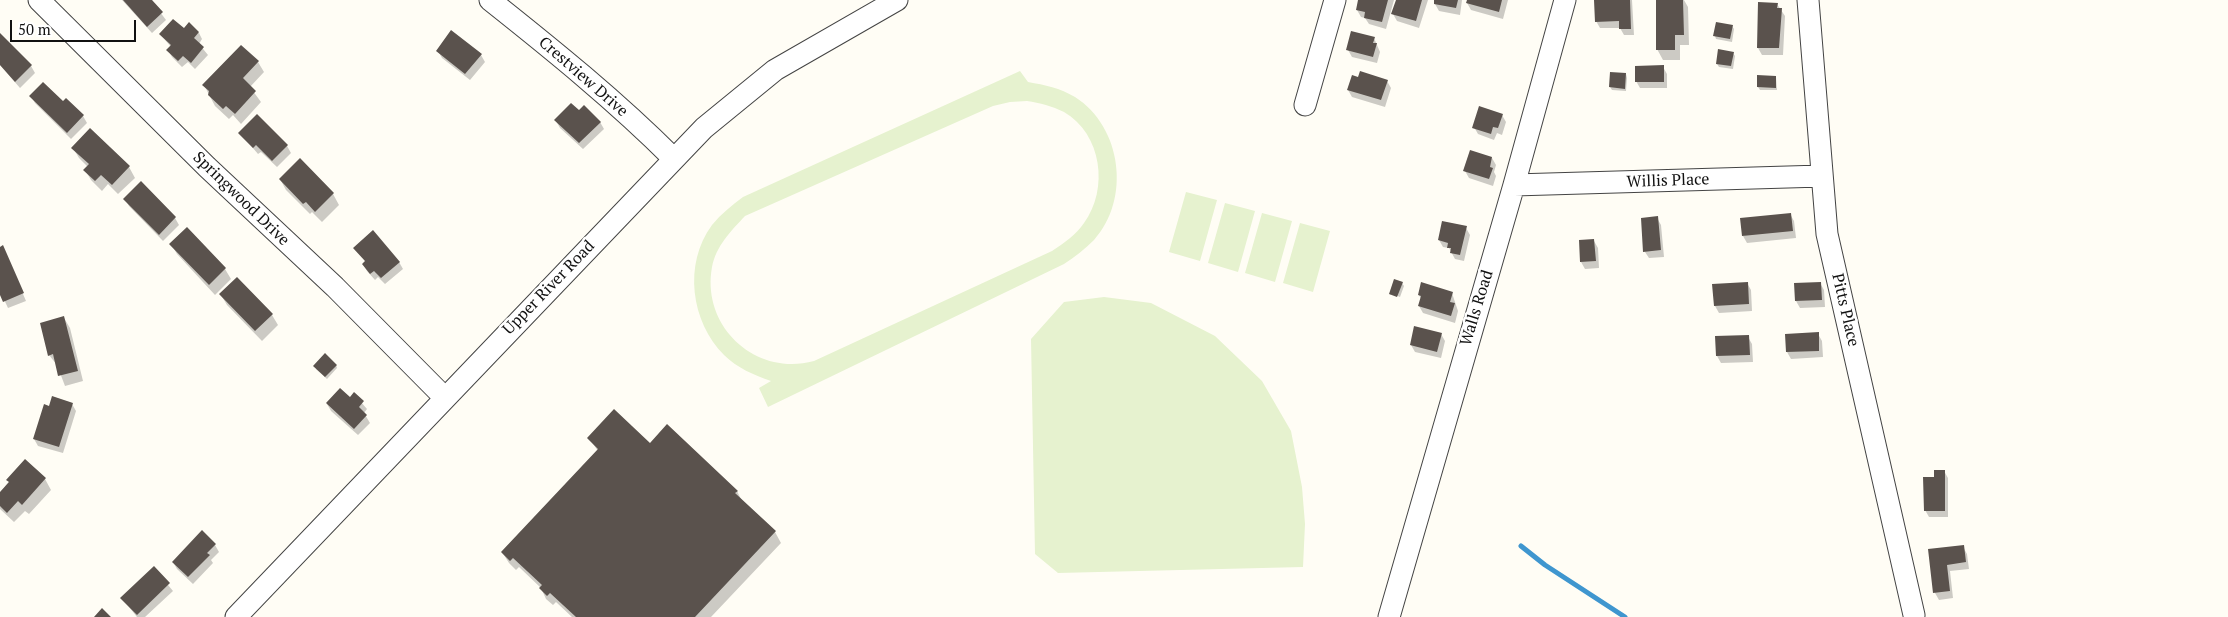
<!DOCTYPE html>
<html>
<head>
<meta charset="utf-8">
<style>
  body { margin:0 }
  #map { position:relative; width:2228px; height:617px; overflow:hidden; background:#fffdf5; font-family:"PT Serif",serif }
  canvas { display:block }
  .scale { position:absolute; left:10px; top:20px; width:126px; height:22px; box-sizing:border-box; border:2px solid #111; border-top:0; padding-left:6px; font-size:15px; line-height:18px; white-space:nowrap; color:#111; -webkit-text-stroke:4px #fff; paint-order:stroke }
</style>
</head>
<body>
<div id="map">
<canvas width="2228" height="617"></canvas>
<div class="scale">50 m</div>
</div>
<script>
const ctx = document.querySelector('canvas').getContext('2d');
ctx.lineJoin = 'round';
function paint(path, color) { ctx.fillStyle = color; ctx.fill(path, 'evenodd'); }
function strokePath(path, color, width, dash) { ctx.strokeStyle = color; ctx.lineWidth = width; ctx.lineCap = dash ? 'butt' : 'round'; ctx.setLineDash(dash || []); ctx.stroke(path); }
function drawText(font, color, halo, rows, align = 'center') {
  ctx.font = font + ' "PT Serif",serif'; ctx.lineWidth = 5; ctx.setLineDash([]); ctx.textBaseline = 'middle'; ctx.strokeStyle = halo; ctx.fillStyle = color; for (const [text, x, y, turn = 0] of rows) {
    ctx.save(); ctx.translate(x, y); ctx.rotate((+turn || 0) * Math.PI / 180); ctx.textAlign = isNaN(turn) ? turn : align; if (halo) ctx.strokeText(text, 0, 0); ctx.fillText(text, 0, 0); ctx.restore();
  }
}
const pitch = new Path2D(`
  M1020,71L1028,82C1045,85 1060,88 1075,97C1122,127 1131,199 1094,240C1085,249 1075,257 1064,264L768,407L759,388L771,381C754,375 737,368 724,355C691,322 683,264 712,225C721,214 732,205 743,197ZM1027,101C1040,103 1052,106 1064,112C1102,134 1109,189 1084,223C1076,235 1064,243 1052,251L814,361C756,377 701,327 712,267C716,246 731,231 745,216L993,106L1010,102Z
  M1186,192L1217,200L1200,261L1169,252Z
  M1225,203L1255,211L1238,272L1208,263Z
  M1262,213L1292,221L1275,282L1245,273Z
  M1300,223L1330,231L1313,292L1283,283Z
  M1104,297L1151,303L1215,336L1262,381L1291,431L1302,487L1305,524L1303,567L1058,573L1035,554L1031,339L1064,302Z`);
const shadow = new Path2D(`
  M122,0H151L166,20L152,33Z
  M1360,0H1394L1386,29L1369,24L1365,18L1361,17L1357,10Z
  M1397,0H1428L1419,28L1397,21L1393,14Z
  M1436,0H1462L1460,15L1439,11L1435,4Z
  M1468,0H1508L1503,19L1471,10L1467,3Z
  M1596,0H1632L1634,35H1624L1620,28H1600L1596,21Z
  M1657,0H1684L1688,7L1689,45H1680V60H1663L1657,49Z
  M1777,4L1785,16L1783,55H1762L1758,48Z
  M1732,26L1734,29L1732,42L1716,39L1715,36Z
  M184,30L199,33L202,39L199,44L208,55L195,69L188,62L182,67L172,57L168,50L171,47L160,34Z
  M0,35L31,66L35,73L20,88L0,65Z
  M1374,38L1380,52L1377,63L1352,57L1348,50Z
  M438,51L481,55L485,62L470,80L442,58Z
  M1733,53L1735,56L1733,69L1719,67L1717,64Z
  M258,62L264,72L250,87L261,102L241,124L233,115L229,119L215,106L204,85Z
  M1663,67L1667,74V88H1640L1636,81Z
  M1626,74L1627,78L1626,91L1612,90L1610,87Z
  M1776,77L1777,90H1760L1758,87Z
  M1359,78L1387,81L1391,88L1385,107L1352,97L1348,90Z
  M31,96L83,116L87,123L71,139L35,103Z
  M579,112L600,122L604,129L583,149L560,128L556,121Z
  M1502,115L1506,122L1502,135L1497,133L1494,140L1478,134L1474,127Z
  M240,133L287,146L291,153L277,167L261,152L258,154Z
  M73,148L129,167L135,178L118,194L108,184L102,191L91,180L85,170L88,167L79,158Z
  M1492,158L1496,165L1494,172L1496,176L1493,186L1469,178L1465,171Z
  M300,160L333,194L339,205L322,222L312,212L310,214L286,190L280,179Z
  M141,183L175,218L179,225L163,241L129,206L125,199Z
  M1790,214L1794,221L1796,238L1747,243L1743,236Z
  M1657,218L1661,225L1664,257L1649,258L1645,252Z
  M1466,228L1470,235L1464,261L1455,259L1449,248L1443,247L1439,240Z
  M187,229L225,269L231,279L215,295L177,254L171,244Z
  M1594,241L1598,248L1599,268L1585,269L1581,262Z
  M0,248L6,254L26,301L8,308L0,291Z
  M355,248L399,262L403,269L385,284L378,277L375,280L367,271L363,264L366,262Z
  M237,279L272,315L278,325L262,341L227,305L221,295Z
  M1402,283L1404,286L1400,297L1391,293V295L1390,294Z
  M1747,283L1751,290L1752,311L1719,313L1715,306L1713,285Z
  M1820,283L1824,290L1825,307L1800,308L1796,301Z
  M1452,293L1458,311L1455,323L1423,313L1419,306L1421,299L1419,295Z
  M64,318L70,328L83,381L65,386L57,365L49,355Z
  M1441,334L1445,341L1441,358L1415,352L1411,345Z
  M1818,334L1822,341L1823,357L1791,359L1787,352Z
  M1748,337L1752,344L1753,362L1721,363L1717,356L1716,338Z
  M336,365L337,368L327,379L316,369Z
  M354,394L367,409L364,413L370,423L358,435L331,411L327,404L350,399Z
  M72,404L76,411L63,453L38,446L34,439Z
  M589,438L650,445L737,491L742,501L775,532L781,543L711,617H572L556,602L553,605L546,599L541,588L519,567L516,570L509,563L502,552L598,451Z
  M25,461L45,479L51,490L29,514L25,511L14,522L0,509V493Z
  M1944,471L1948,478V517H1929L1925,510Z
  M215,545L219,552L211,560L213,563L193,584L177,569L173,562Z
  M1963,547L1967,554L1969,569L1950,571L1953,598L1939,600L1935,593L1929,551Z
  M154,568L173,591L145,617H137L122,598Z`);
const stream = new Path2D(`
  M1521,546L1545,565L1625,617`);
const building = new Path2D(`
  M123,0H152L163,12L147,27Z
  M1358,0H1388L1382,22L1364,18L1365,12L1356,10Z
  M1396,0H1422L1416,21L1391,14Z
  M1434,0H1458L1456,8L1434,4Z
  M1467,0H1502L1499,12L1466,3Z
  M1594,0H1630L1631,29H1619V21L1595,22Z
  M1656,0H1683L1684,35H1675V50H1656Z
  M1758,2L1778,3L1777,8H1782L1779,48H1757Z
  M173,19L184,28L189,22L199,32L194,38L204,47L191,63L183,56L178,61L166,50L171,45L159,34Z
  M1716,22L1733,25L1730,39L1713,36Z
  M451,30L482,54L465,74L436,51Z
  M1351,31L1375,37L1373,43H1377L1373,57L1346,50Z
  M0,33L32,65L15,82L0,65Z
  M241,45L259,61L243,78L256,91L235,114L226,106L223,109L208,95L209,91L202,85Z
  M1718,49L1734,52L1731,66L1716,64Z
  M1664,65V82H1635V66Z
  M1360,71L1388,80L1381,100L1347,90L1352,75L1358,77Z
  M1610,72L1626,73L1625,89L1609,87Z
  M1757,75L1776,76V88L1757,87Z
  M43,82L63,101L66,98L84,115L67,133L29,96Z
  M571,103L579,110L584,105L601,122L579,143L554,120Z
  M1479,106L1503,114L1498,128L1493,127L1491,134L1472,128Z
  M257,114L288,145L272,161L256,145L253,148L238,133Z
  M90,128L130,166L112,185L101,175L95,181L83,170L89,164L71,148Z
  M1470,150L1492,157L1490,167L1493,168L1489,179L1463,171Z
  M300,158L334,193L315,212L306,202L303,204L279,179Z
  M141,181L176,217L159,235L123,199Z
  M1791,213L1793,231L1742,236L1740,218Z
  M1658,216L1661,250L1643,252L1641,218Z
  M1442,221L1467,226L1460,255L1450,253L1451,248H1447L1448,243L1438,240Z
  M187,227L226,268L209,285L169,244Z
  M373,230L400,262L381,278L374,271L370,274L362,264L365,261L353,248Z
  M1594,239L1596,261L1580,262L1579,240Z
  M3,245L24,293L3,302L0,295V247Z
  M237,277L273,314L255,331L219,294Z
  M1394,279L1403,282L1397,297L1389,294Z
  M1421,282L1453,292L1450,302L1455,303L1451,316L1418,306L1421,296L1418,295Z
  M1748,282L1749,304L1714,306L1712,284Z
  M1821,282L1822,300L1795,301L1794,283Z
  M64,316L78,371L58,376L53,354L48,356L40,323Z
  M1414,326L1442,333L1437,352L1410,345Z
  M1819,332V351L1786,352L1785,334Z
  M1749,335L1750,355L1716,356L1715,336Z
  M325,353L337,365L325,377L313,366Z
  M340,388L350,397L354,392L364,401L359,407L367,415L354,429L326,403Z
  M52,396L73,403L59,447L33,439L44,404L49,406Z
  M614,409L650,443L667,424L738,491L735,493L776,531L695,617H576L550,593L547,596L539,588L542,585L513,558L510,561L501,552L598,449L587,438Z
  M25,459L46,478L22,505L18,501L7,513L0,506V492L9,482L6,480Z
  M1934,470H1945V511H1924L1923,477H1934Z
  M202,530L216,544L207,553L210,555L188,577L172,562Z
  M1964,545L1966,562L1947,565L1950,591L1933,593L1928,549Z
  M154,566L170,583L137,615L120,598Z
  M102,608L111,617H94Z`);
const minor = new Path2D(`
  M39,0L207,167L335,287L444,397
  M490,0C553,50 616,101 673,158
  M1808,0L1827,234L1914,615
  M1305,105L1335,0
  M1514,185L1822,176
  M236,617L704,128L775,70L897,0
  M1389,617L1514,185L1565,0`);
const streetNames = [
  ["Crestview Drive",583,77,41],
  ["Willis Place",1668,181,-2],
  ["Springwood Drive",241,199,44],
  ["Upper River Road",549,288,-46],
  ["Walls Road",1477,308,-73],
  ["Pitts Place",1845,310,77]
];
paint(pitch, '#e6f2cf');
paint(shadow, '#0003');
strokePath(stream, '#3f96cf', 5);
paint(building, '#5a524d');
strokePath(minor, '#444', 23);
strokePath(minor, '#fff', 21);
drawText('16px', '#111', '#fff', streetNames);
</script>
</body>
</html>
